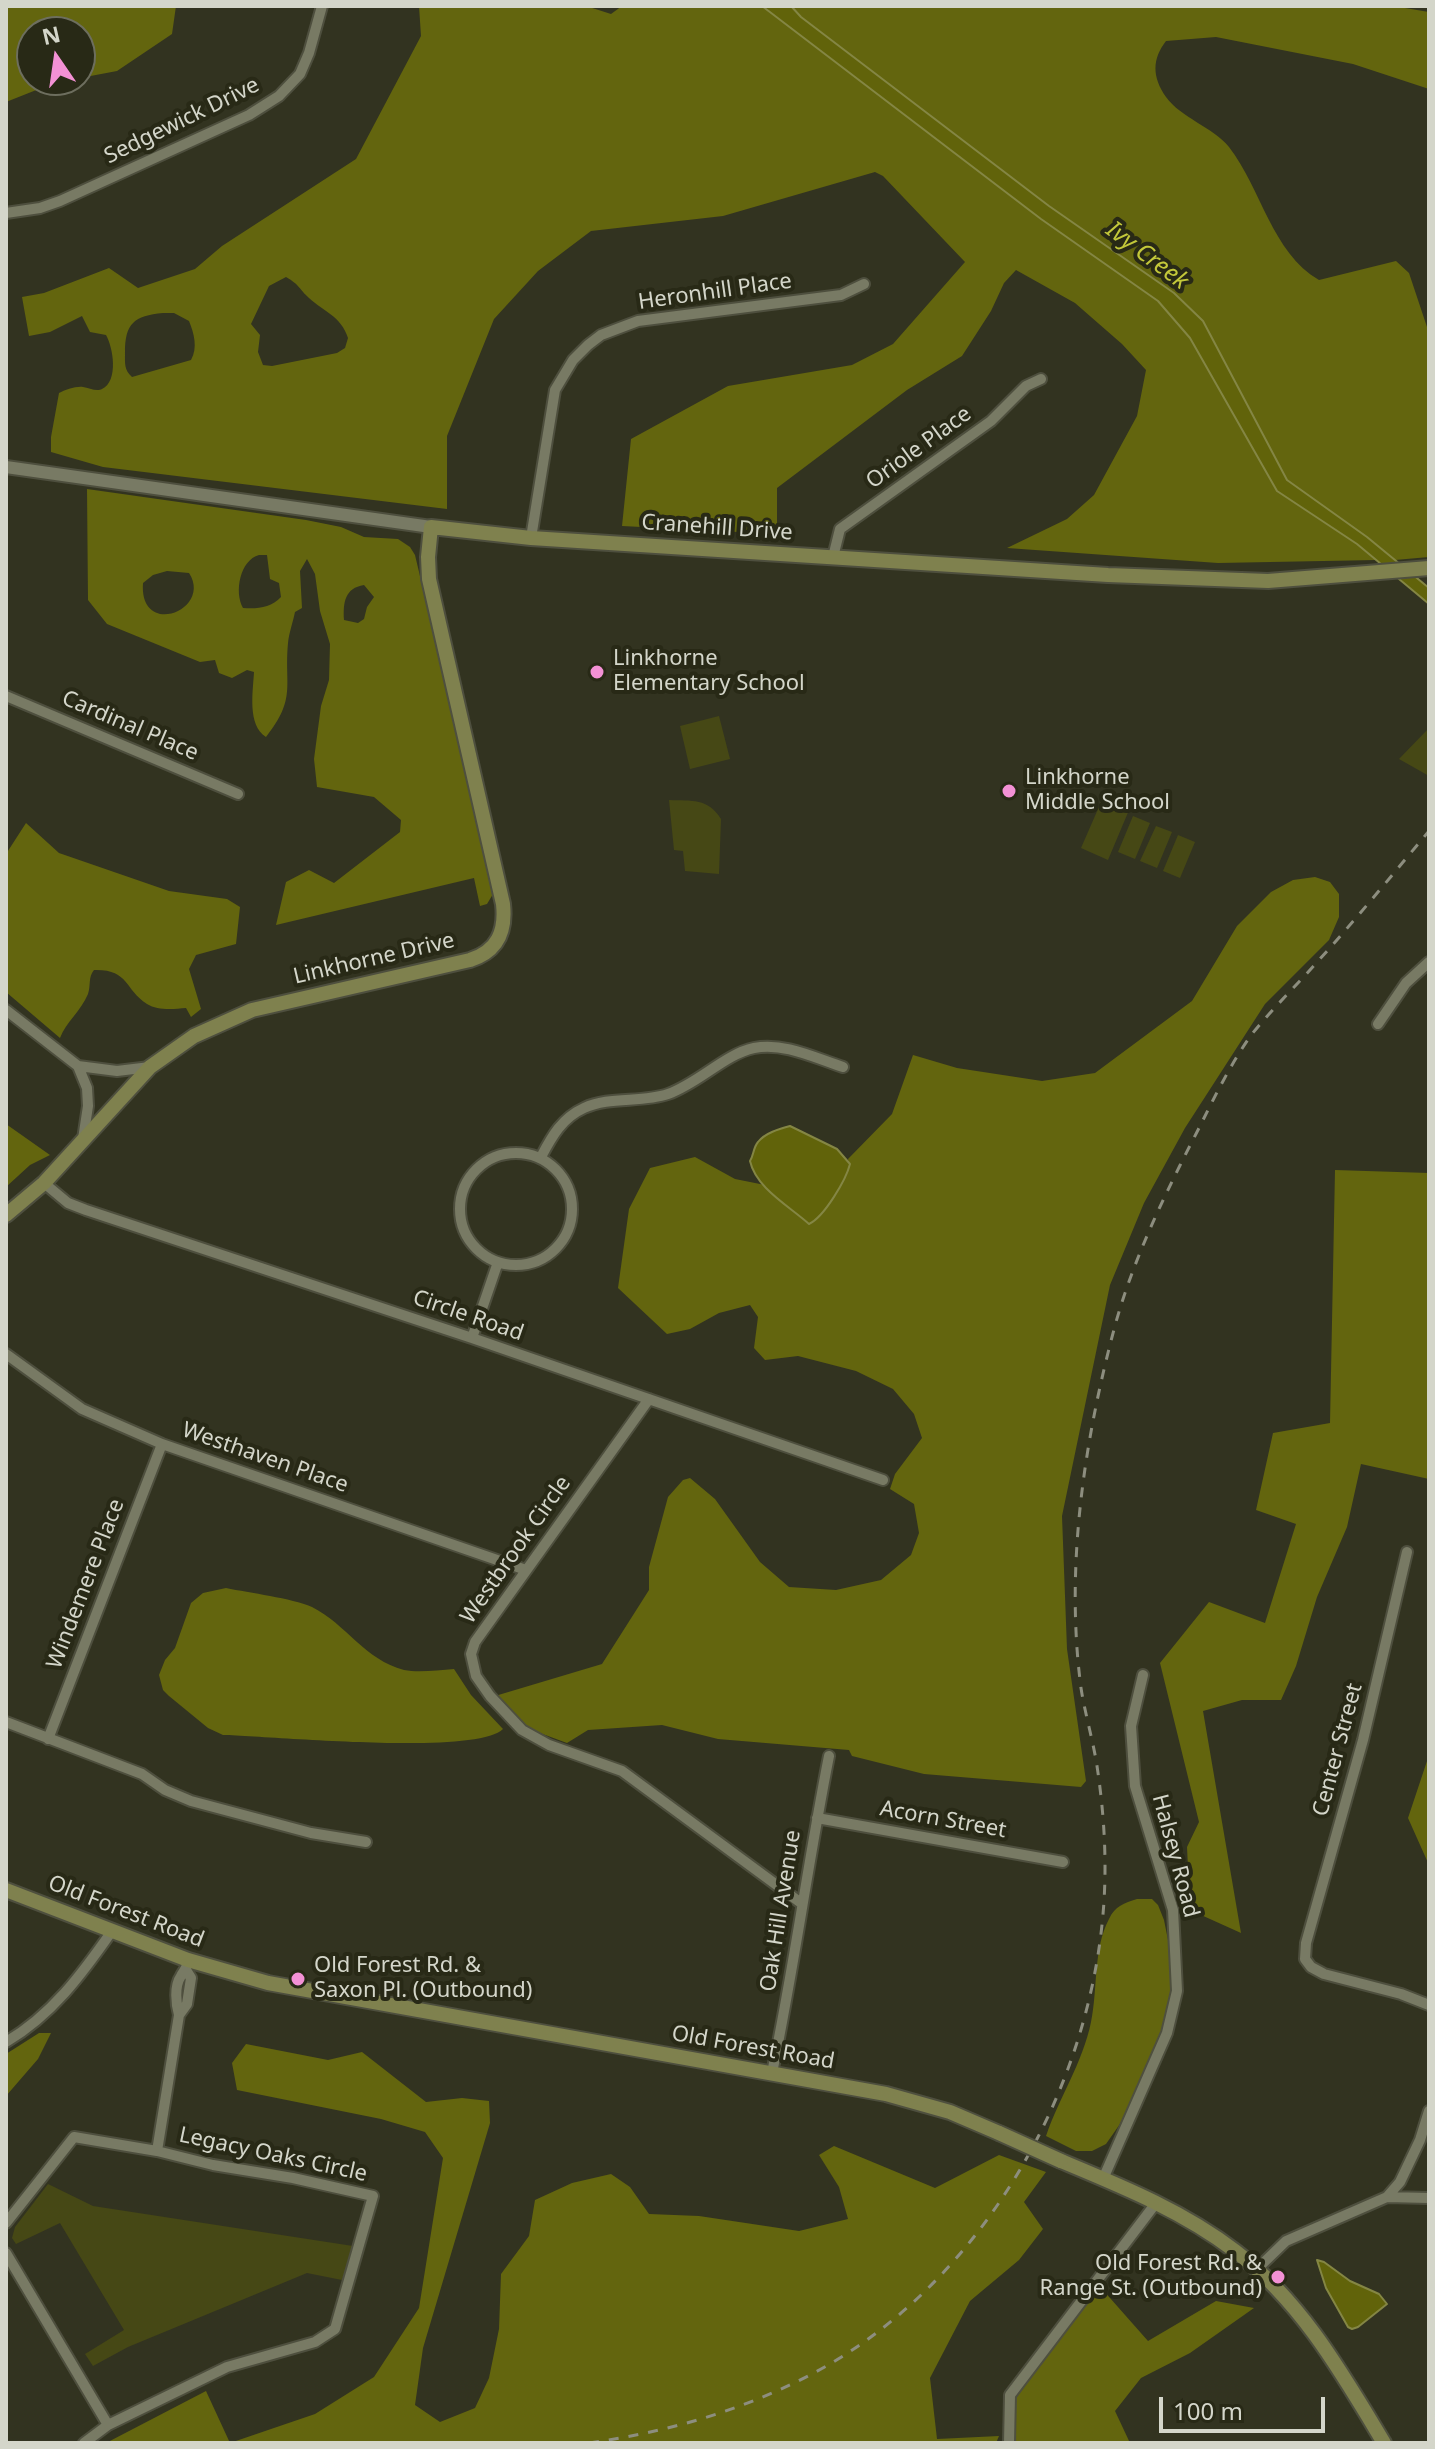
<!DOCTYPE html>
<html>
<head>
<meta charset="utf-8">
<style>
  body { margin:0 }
  #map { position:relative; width:1435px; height:2449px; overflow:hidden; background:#323320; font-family:"Noto Sans",sans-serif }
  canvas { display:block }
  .frame { position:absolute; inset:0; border:8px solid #d4d6ca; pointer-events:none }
  .north { position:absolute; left:16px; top:16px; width:80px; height:80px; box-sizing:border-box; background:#282916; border:2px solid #6d6e5e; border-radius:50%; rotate:347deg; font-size:22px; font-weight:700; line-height:32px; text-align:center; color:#d4d6ca }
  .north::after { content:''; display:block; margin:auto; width:28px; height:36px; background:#f391d5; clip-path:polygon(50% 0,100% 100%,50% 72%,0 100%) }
  .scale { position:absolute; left:1159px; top:2397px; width:166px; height:36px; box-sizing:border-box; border:4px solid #d4d6ca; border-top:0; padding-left:10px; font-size:24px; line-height:28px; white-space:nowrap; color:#d4d6ca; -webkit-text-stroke:6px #282916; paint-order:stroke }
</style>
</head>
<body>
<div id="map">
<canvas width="1435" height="2449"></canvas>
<div class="frame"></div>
<div class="north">N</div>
<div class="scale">100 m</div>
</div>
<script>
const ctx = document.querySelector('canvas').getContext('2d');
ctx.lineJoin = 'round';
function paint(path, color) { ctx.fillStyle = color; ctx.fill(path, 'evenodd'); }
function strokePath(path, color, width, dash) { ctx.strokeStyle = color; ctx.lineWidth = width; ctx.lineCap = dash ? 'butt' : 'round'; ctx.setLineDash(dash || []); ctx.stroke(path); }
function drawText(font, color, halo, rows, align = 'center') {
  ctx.font = font + ' "Noto Sans",sans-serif'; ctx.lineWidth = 8; ctx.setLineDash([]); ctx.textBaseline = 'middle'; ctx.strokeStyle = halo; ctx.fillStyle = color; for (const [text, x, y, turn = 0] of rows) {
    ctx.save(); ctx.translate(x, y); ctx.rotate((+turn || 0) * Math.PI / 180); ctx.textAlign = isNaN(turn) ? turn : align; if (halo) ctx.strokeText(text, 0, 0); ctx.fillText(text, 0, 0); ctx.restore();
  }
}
const green = new Path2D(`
  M719,716L730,759L690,769L680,726Z
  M1429,728V776L1399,759Z
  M1105,793L1132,803L1108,860L1081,848Z
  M669,800C692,801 708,798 721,819L719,874L685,871L683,851L674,850Z
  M1133,816L1150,823L1135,859L1118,852Z
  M1156,826L1172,832L1157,868L1140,861Z
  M1178,835L1195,842L1180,878L1163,871Z
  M48,2184L93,2206L353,2246L342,2280L307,2273L128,2347L93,2366L85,2354L124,2330L60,2223L16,2244L12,2238L15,2227Z`);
const forest = new Path2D(`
  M6,6H176L172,34L117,71L80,78V32H32V80H72L54,83L6,102Z
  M419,6H586L611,14L622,6H762L1041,219L1158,301L1190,338L1277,491L1357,544L1376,560L1218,563L1007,548L1067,519L1094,495L1137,416L1146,370L1122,344L1075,303L1016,270L1004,283L991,311L962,356L907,390L777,488V534L622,526L631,439L728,386L852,365L893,344L965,262L883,176L875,172L723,216L591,231L538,271L494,319L447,436V509L103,467L51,452V437L59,393C65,390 76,386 83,387C89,388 97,392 102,389C119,381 113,347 106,335L90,332L82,316L50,332L29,336L22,297L44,293L109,268L138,288L195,269L222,246L356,159L421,36ZM286,277C300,285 299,289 309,298C324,312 341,316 348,338L345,348L337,353L272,366L263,365L258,352L260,335L251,324L269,286ZM163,313H174L189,321C194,333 198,348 191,360L132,377C124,370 125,363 125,353C125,323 134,316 163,313Z
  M791,6H1393L1429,12V89L1353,64L1216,37L1166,41C1152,59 1152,77 1166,97C1181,118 1213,127 1229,147C1261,188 1272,253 1319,280L1396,261L1409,273L1429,333V557L1395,560L1287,480L1203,321L1175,294L1049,206L801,17Z
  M87,489L306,520L341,527L364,537L398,539L410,547L415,555L489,868L493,894L487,904L480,906L474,878L276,925L286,882L309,870L334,883L400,832L401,820L374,797L317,787L314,759L321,706L329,680L330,644L320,611L315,574L307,559L300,571L302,608L295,612C293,622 289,633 288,643C284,686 297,698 266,737C247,725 253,691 254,672L247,670L232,678L219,673L215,660L200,662L107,624L88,600ZM259,555H267L270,579L279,583L281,597C271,608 257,609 243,608C234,592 240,560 259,555ZM167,571L189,573C213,610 139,639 143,583L153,575ZM364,585L374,597L367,607L364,619L358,623L344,620C343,602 345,588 364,585Z
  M26,823L59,853L169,891L227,899L240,907L236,944L196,955L189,969L201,1009L191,1017L186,1008C174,1009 158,1011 147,1004C124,989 129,969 94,970C88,977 91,985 88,994C81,1011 66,1022 60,1038L6,992V854Z
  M1315,877L1330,882L1339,894V917L1329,940L1265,1004L1185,1128L1144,1203L1110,1285L1062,1516L1067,1649L1086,1781L1081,1787L924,1774L852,1756L849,1750L718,1739L662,1725L588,1730L567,1743L529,1729L495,1696L602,1664L649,1590V1567L668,1497L683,1480L690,1478L715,1499L760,1562L789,1587L836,1590L881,1580L911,1555L919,1533L914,1504L890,1489L895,1474L922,1438L914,1414L893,1389L856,1371L798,1356L765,1360L754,1348L758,1317L750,1305L719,1313L690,1329L667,1334L618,1288L629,1209L650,1168L695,1157L735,1179L765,1185L809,1224C822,1216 853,1173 848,1159L892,1114L913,1055L957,1068L1042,1081L1095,1073L1192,1001L1237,926L1271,892L1293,880Z
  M6,1124L50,1155L30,1165L6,1187Z
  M1335,1170L1429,1173V1479L1361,1464L1347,1527L1317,1597L1296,1666L1281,1700H1242L1203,1711L1241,1933L1190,1910L1187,1847L1199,1822L1160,1663L1209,1602L1265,1623L1296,1524L1256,1510L1273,1433L1330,1423Z
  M226,1588C250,1593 291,1598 312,1607C346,1624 365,1660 404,1670C419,1673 438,1670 454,1669L471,1695L503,1729C476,1756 271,1736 223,1735L208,1728L169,1696L163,1690L159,1675L165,1660L175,1648L191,1603L203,1593Z
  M1429,1755V1865L1408,1818Z
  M1137,1899H1152L1158,1905L1164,1920L1175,1975L1160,2044L1120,2124L1106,2144L1092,2151H1076L1046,2136C1059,2098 1083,2062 1091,2022C1098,1989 1093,1949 1109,1919C1115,1906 1124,1903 1137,1899Z
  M39,2033H51L38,2059L6,2096V2054Z
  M246,2044L328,2060L362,2052L426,2102L462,2098L489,2101L490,2123L423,2348L415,2405L440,2422L475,2408L489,2378L499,2329L501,2274L529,2236L535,2200L572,2183L611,2174L630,2187L649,2214L699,2216L799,2231L848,2219L839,2187L819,2155L834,2146L935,2188L999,2155L1046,2172L1024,2202L1043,2229L1019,2260L970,2301L930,2378L937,2439L999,2436L996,2443H106L206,2391L230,2443L315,2414L374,2377L419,2308L443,2158L425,2132L381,2119L237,2090L232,2063Z
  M1095,2281L1148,2341L1216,2301L1254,2308L1190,2353L1141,2378L1115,2411L1130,2443H1009L1010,2395Z`);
const water = new Path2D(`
  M762,6H791L801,17L1049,206L1174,293L1203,321L1287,480L1367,537L1429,588V604L1357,544L1277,491L1190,338L1158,301L1041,219Z
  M790,1126L837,1149L850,1164C846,1180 824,1217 809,1224C789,1206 756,1188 750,1161C754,1155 753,1148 758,1142C765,1133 779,1129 790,1126Z
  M1317,2260L1324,2262L1350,2281L1379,2294L1387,2304L1358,2327L1352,2329L1348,2327L1326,2288Z`);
const minor = new Path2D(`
  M6,213L40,208L60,201L249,115L279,96L300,74L309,53L322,6
  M531,538L555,390L573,360L588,345L601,335L638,321L841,295L864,284
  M833,557L840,529L991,421L1026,386L1041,379
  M6,696L238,794
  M6,1010L78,1066L87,1088L88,1106L83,1139
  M1378,1024L1406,983L1429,962
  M78,1066L117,1071L150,1067
  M460 1209a56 56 0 1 1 112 0a56 56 0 1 1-112 0Z
  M541,1157C552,1136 562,1118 584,1108C609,1096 642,1103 668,1094C699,1083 725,1054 754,1048C784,1042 815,1058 843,1067
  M44,1183L68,1203L86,1210L472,1338L883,1480
  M472,1338L498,1262
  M6,1354L82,1409L162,1444L526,1570
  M649,1399L475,1642L471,1654L476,1676L490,1696L522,1730L549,1745L622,1771L801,1903
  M1407,1552L1363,1740L1306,1943L1305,1959L1311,1967L1324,1974L1401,1994L1429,2005
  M6,1722L142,1774L165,1790L191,1801L311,1833L366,1842
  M48,1739L162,1444
  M817,1818L1063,1862
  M179,2015C176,2004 174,1986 181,1976C183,1972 186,1969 187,1965
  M6,2042C52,2015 82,1974 112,1931
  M772,2073C794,1968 808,1862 829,1756
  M157,2151L179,2015L187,2004L191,1978L186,1970
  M1103,2179L1167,2033L1177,1991L1173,1910L1135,1786L1131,1726L1143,1675
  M1387,2197L1429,2198
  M6,2223L74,2137L157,2151L213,2165L293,2178L373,2196L335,2329L315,2342L227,2367L108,2425L6,2253
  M1257,2269L1286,2241L1387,2197L1400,2182L1420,2140L1429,2111
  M84,2443L108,2425
  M1009,2443L1010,2395L1156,2203`);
const tertiary = new Path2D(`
  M6,467L431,527`);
const secondary = new Path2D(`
  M6,1215L44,1183L150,1067L194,1036L252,1010L470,960C498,951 506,931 503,904L429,579L428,557L431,527L531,538L1108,575L1268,581L1429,568
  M6,1890L188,1960L268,1983L886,2094L950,2112L999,2133
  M1061,2161C1121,2186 1183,2211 1235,2251C1301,2301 1342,2373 1384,2443`);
const rail = new Path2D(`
  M589,2443C666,2432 738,2412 808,2376C989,2283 1106,2067 1105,1866C1105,1833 1102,1799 1097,1766C1093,1740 1085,1714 1081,1688C1065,1567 1084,1440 1116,1322C1135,1255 1166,1192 1198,1130C1214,1098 1231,1063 1252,1034C1273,1008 1297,985 1319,960C1357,918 1393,874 1429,831`);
const secondaryBridge = new Path2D(`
  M999,2133L1061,2161`);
const markers = [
  [597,672,8,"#f391d5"],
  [1009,791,8,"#f391d5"],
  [298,1979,8,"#f391d5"],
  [1278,2277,8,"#f391d5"]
];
const streetNames = [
  ["Sedgewick Drive",182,121,-26],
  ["Heronhill Place",715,292,-8],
  ["Oriole Place",919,448,-36],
  ["Cranehill Drive",717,528,4],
  ["Cardinal Place",130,726,23],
  ["Linkhorne Drive",374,959,-13],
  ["Circle Road",468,1316,19],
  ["Westhaven Place",265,1458,19],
  ["Westbrook Circle",516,1550,-55],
  ["Windemere Place",86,1584,-69],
  ["Center Street",1338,1750,-75],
  ["Acorn Street",943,1820,10],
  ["Halsey Road",1175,1856,75],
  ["Oak Hill Avenue",781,1911,-81],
  ["Old Forest Road",126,1912,21],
  ["Old Forest Road",753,2048,10],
  ["Legacy Oaks Circle",273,2155,12]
];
const poiNames = [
  ["Linkhorne",613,659],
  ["Elementary School",613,684],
  ["Linkhorne",1025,778],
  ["Middle School",1025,803],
  ["Old Forest Rd. &",314,1966],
  ["Saxon Pl. (Outbound)",314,1991],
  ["Old Forest Rd. &",1262,2264,"right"],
  ["Range St. (Outbound)",1262,2289,"right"]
];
const waterNames = [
  ["Ivy Creek",1147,256,37]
];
paint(green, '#464815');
paint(forest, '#63650e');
paint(water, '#61630a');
strokePath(water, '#848644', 2);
strokePath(minor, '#4e4f3e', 14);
strokePath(tertiary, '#4e4f3e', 16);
strokePath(secondary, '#4e4f3e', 18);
strokePath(minor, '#787a64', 10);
strokePath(tertiary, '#787a64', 12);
strokePath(secondary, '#7f814e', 14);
strokePath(rail, '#8d8e7f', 3, [10, 10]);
strokePath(secondaryBridge, '#4e4f3e', 18, []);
strokePath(secondaryBridge, '#7f814e', 14);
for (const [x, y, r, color] of markers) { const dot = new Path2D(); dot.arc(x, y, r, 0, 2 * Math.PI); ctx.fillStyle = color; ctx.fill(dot); strokePath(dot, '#282916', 3); }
drawText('22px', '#d4d6ca', '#282916', streetNames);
drawText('22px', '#d4d6ca', '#282916', poiNames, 'left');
drawText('italic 24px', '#c3c83a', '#282916', waterNames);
</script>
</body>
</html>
